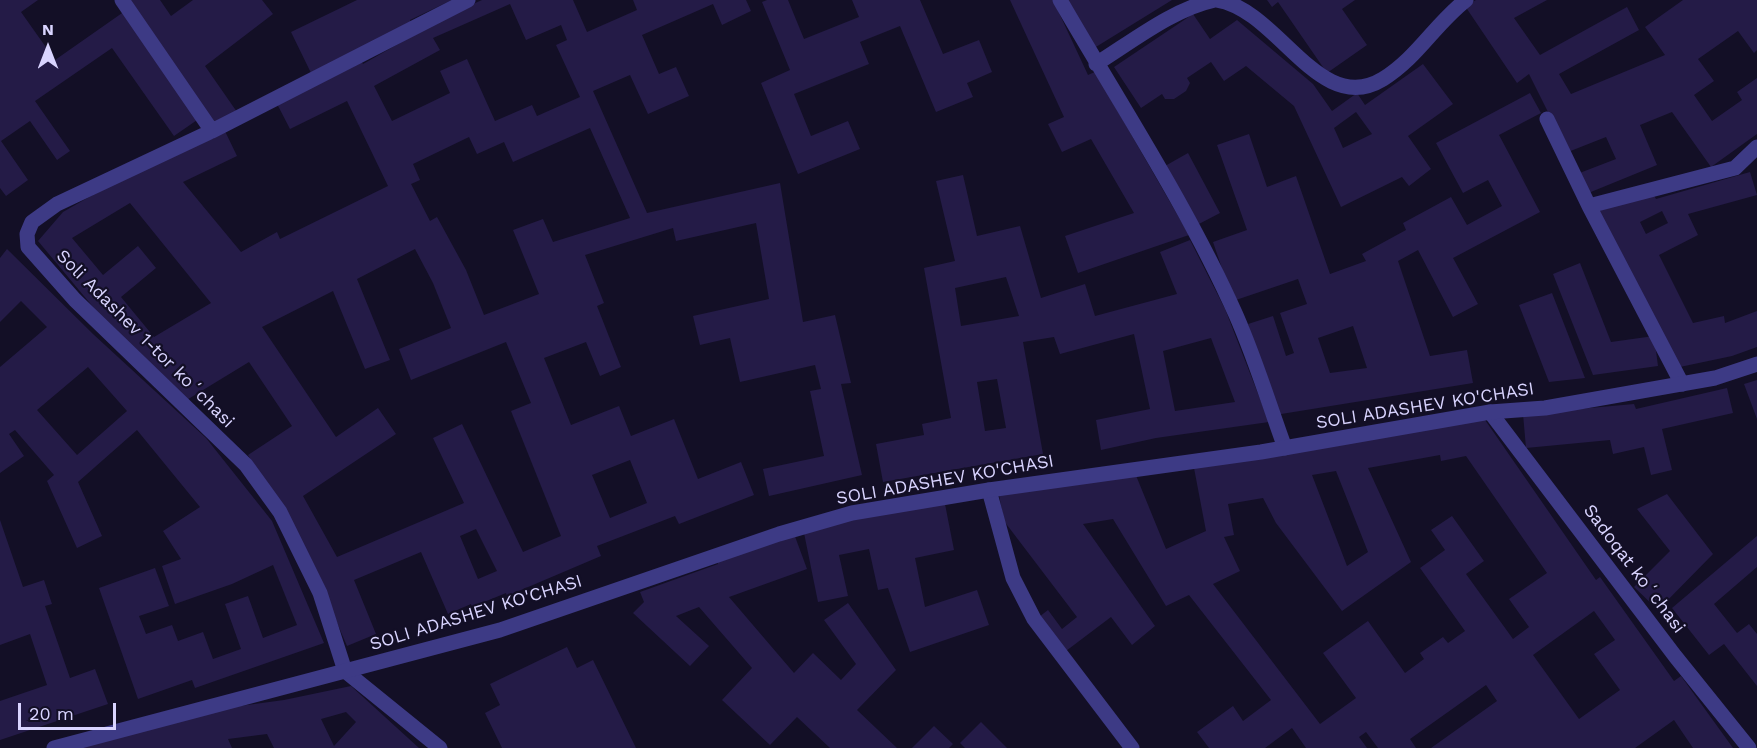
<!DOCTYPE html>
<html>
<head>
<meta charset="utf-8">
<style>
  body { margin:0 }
  #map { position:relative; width:1757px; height:748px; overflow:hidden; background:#130f26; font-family:"Work Sans",sans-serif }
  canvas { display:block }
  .north { position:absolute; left:18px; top:18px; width:60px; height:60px; -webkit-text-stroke:4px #130f26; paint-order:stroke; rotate:0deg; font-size:16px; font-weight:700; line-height:24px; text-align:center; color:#d9d4ff }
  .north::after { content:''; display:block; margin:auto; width:21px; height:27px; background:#d9d4ff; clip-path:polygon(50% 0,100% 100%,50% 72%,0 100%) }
  .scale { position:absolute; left:18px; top:703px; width:98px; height:27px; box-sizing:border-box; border:3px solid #d9d4ff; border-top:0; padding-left:8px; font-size:18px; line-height:21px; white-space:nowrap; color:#d9d4ff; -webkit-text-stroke:4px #130f26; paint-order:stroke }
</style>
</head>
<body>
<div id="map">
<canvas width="1757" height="748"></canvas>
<div class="north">N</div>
<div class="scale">20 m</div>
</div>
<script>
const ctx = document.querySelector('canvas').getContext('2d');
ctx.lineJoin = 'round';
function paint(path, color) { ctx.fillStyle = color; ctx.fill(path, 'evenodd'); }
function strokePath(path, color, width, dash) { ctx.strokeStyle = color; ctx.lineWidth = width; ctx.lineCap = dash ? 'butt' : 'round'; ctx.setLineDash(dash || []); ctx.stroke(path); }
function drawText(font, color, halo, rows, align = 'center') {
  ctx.font = font + ' "Work Sans",sans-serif'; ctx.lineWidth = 4.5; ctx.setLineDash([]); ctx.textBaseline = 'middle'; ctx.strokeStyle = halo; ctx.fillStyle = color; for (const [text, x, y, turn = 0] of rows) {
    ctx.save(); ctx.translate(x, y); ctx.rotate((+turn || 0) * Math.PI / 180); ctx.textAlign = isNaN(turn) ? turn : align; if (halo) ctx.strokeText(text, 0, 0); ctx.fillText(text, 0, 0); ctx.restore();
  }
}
const building = new Path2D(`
  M0,0H38L21,12L55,60L125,11L200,118L174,136L112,48L35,101L70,151L57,160L30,121L1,141L28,180L6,196L0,188Z
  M126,0H160L171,16L193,0H262L273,14L205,66L237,112L214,128Z
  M357,0H452L410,20L412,24L311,73L291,32Z
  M482,0H573L587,32L637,10L633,0H746L751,11L722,25L713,4L642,35L659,74L676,67L689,96L648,114L630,75L593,91L647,213L780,183L803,322L835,315L851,383L841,384L862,475L769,496L763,469L824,456L810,391L821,389L815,365L740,382L730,338L700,345L693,316L769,299L756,223L676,241L673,228L585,255L604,303L597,306L621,367L600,376L586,342L544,358L571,425L619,406L631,436L674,419L698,479L741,462L754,495L679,524L675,516L597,546L601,556L507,596L506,593L472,607L471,604L448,614L421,552L354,580L376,634L347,646L313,567L248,455L292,426L249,362L185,401L156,368L149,374L38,241L63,212L136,170L223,127L237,156L183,182L241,252L277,232L280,239L388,186L347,101L290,129L275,100L360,59L363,64L428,27L426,25ZM510,4L526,40L561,25L567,40L556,45L580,97L537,116L532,105L495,121L467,59L440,71L450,93L392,121L374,86L440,50L433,38ZM590,128L630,218L553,242L543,219L513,230L539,294L484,315L466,270L437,217L430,221L411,184L420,180L413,164L469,137L477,154L504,142L513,162ZM130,203L211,303L154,337L121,297L156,268L138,246L103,275L72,238ZM415,249L433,283L451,328L399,349L411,380L506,342L531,403L511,411L561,536L523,552L462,424L433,438L464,503L337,557L303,496L396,434L378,408L336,437L262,327L333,291L365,369L390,360L357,279ZM630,460L647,503L610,518L592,475ZM476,529L497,571L478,579L460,536Z
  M767,0H788L804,39L859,17L852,0H920L943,54L979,40L992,72L967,83L973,97L936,112L900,26L860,42L869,64L794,94L811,136L848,121L860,149L798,174L761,83L790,70L762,2Z
  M1010,0H1053L1088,75L1097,71L1109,96L1189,235L1078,273L1065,236L1134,213L1091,139L1062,152L1048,124L1064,117Z
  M1061,0H1172L1091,50Z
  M1267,0H1355L1342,9L1367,45L1327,73L1278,2L1272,7Z
  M1476,0H1547L1514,18L1540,55L1627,7L1639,30L1559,74L1571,94L1665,55L1645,27L1683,0H1757V50L1754,53L1738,31L1698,59L1714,81L1694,95L1712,121L1742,100L1737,92L1757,78V134L1711,167L1672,112L1640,125L1657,165L1586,194L1577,174L1616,159L1606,137L1568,152L1529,74L1517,83L1465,6Z
  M1193,14L1210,39L1237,20L1313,84L1332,111L1357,93L1365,105L1423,64L1453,104L1408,136L1431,169L1409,186L1402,177L1341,207L1294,106L1246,66L1224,81L1211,62L1187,78L1190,83L1186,91L1174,99H1165L1162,94L1141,108L1114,67ZM1356,112L1372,134L1343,148L1334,128Z
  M1530,93L1541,113L1499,135L1540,212L1453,258L1478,304L1453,317L1418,250L1398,261L1430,356L1467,350L1473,383L1275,415L1248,324L1273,316L1286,356L1294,353L1280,313L1307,304L1298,279L1233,301L1213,242L1247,230L1217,145L1249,134L1267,187L1296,176L1330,274L1366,261L1362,254L1406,230L1403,223L1451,197L1467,225L1502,206L1488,180L1463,193L1436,143ZM1353,326L1367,368L1330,373L1318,338Z
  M1188,153L1220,213L1197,225L1165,166Z
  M1750,172L1757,195L1688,214L1698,235L1659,255L1693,323L1724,316L1725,323L1757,311V347L1732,356L1675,368L1596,212L1652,192L1656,199ZM1662,211L1668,223L1646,234L1640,222Z
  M963,175L977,236L1020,226L1041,298L1085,284L1095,316L1177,294L1160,252L1190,240L1225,309L1269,422L1156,438L1101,450L1096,420L1150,409L1134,334L1060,354L1054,337L1023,342L1043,454L883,482L876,444L924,435L922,424L951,418L924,268L955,261L936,181ZM1006,277L1019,316L961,326L955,288ZM1211,338L1235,402L1175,411L1163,351ZM997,379L1006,428L985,431L977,382Z
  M7,249L93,334L206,438L272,521L324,643L195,688L192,680L138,699L99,588L155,568L169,606L139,616L146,634L172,625L178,641L203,632L213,659L241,649L225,604L248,596L263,638L297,625L273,565L232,584L175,604L162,566L181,559L163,531L200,507L137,430L78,482L102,536L77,548L47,481L54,475L15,430L9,434L24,456L0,473V367L47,327L21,301L0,322V258ZM88,367L127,411L77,455L37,410Z
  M1580,263L1611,342L1654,336L1658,366L1593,375L1553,274Z
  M1552,293L1585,378L1549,382L1519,305Z
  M1757,380V419L1744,384Z
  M1727,388L1733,413L1662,429L1672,470L1651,475L1644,447L1613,454L1610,440L1526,448L1523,414L1634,404L1636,409Z
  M1483,417L1596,580L1600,577L1674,681L1681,676L1733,748H1693L1674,720L1635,748H1431L1497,701L1486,685L1410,739L1416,748H1378L1366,732L1359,737L1367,748H1306L1292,728L1265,748H1209L1197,732L1233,706L1243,721L1271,700L1189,595L1166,606L1113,519L1083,524L1155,626L1132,645L1111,617L1062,654L1035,620L1048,610L1062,629L1077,617L1004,521L999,495L1135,473L1166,549L1206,531L1194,468ZM1440,455L1441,461L1466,456L1547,573L1509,599L1529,627L1513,639L1466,574L1484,561L1452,516L1431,530L1445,550L1420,568L1465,631L1448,643L1443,637L1420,653L1424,659L1405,673L1368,621L1323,653L1356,698L1320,724L1213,584L1240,571L1224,537L1234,535L1228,504L1263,498L1276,523L1342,611L1411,562L1368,468ZM1336,471L1368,552L1347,566L1312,475ZM1594,611L1615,640L1594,654L1620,690L1579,719L1533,655Z
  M1667,494L1713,554L1658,610L1634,587L1670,551L1637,509Z
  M944,499L954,550L915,558L925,607L977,590L989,625L910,652L888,588L878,590L869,549L839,555L848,596L818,602L803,528Z
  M0,520L23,587L44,580L52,604L45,606L70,678L95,669L108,704L0,740V701L47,685L30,634L0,645Z
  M793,531L807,569L729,597L794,673L813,653L841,680L856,664L824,620L848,603L896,670L857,710L897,748H830L797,717L770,745L722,700L752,668L699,607L676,616L709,646L690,666L633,613L644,602L640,592L718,564L716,558Z
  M1757,536V567L1714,604L1737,633L1749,624L1757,634V686L1724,644L1709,655L1672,608Z
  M567,647L577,668L593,660L636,748H502L485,713L500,705L490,684Z
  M351,686L419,748H274L267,734L228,739L232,748H72L188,713L284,700ZM346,712L356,722L334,746L321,719Z
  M981,722L1007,748H965L960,743Z
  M934,726L953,744L949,748H912Z`);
const minor = new Path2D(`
  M122,0L212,131
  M1060,0C1120,104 1187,205 1236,315C1255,358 1269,404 1285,448
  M1217,0C1279,10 1319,118 1383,79C1417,58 1435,24 1466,0
  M1096,64C1133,41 1173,9 1215,0
  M1547,119L1589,206L1682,384
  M1589,206L1735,168L1757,147
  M1490,412L1675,656L1749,748
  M989,490L1013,578L1034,619L1132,748
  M440,748L345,671L320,593L280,512L246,465L75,300L28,247L27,234L32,222L57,204L212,131L468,0`);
const tertiary = new Path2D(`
  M54,748L500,630L779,534L852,513L989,490L1261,452L1490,412L1545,408L1715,378L1757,364`);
const streetNames = [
  ["Soli Adashev 1-tor koʻchasi",145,339,45],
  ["SOLI ADASHEV KO'CHASI",1425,406,-9],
  ["SOLI ADASHEV KO'CHASI",945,480,-10],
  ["Sadoqat koʻchasi",1634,569,53],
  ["SOLI ADASHEV KO'CHASI",476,613,-17]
];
paint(building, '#241b47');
strokePath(minor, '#3d3a85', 15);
strokePath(tertiary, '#3d3a85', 15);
drawText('18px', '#d9d4ff', '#130f26', streetNames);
</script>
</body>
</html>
